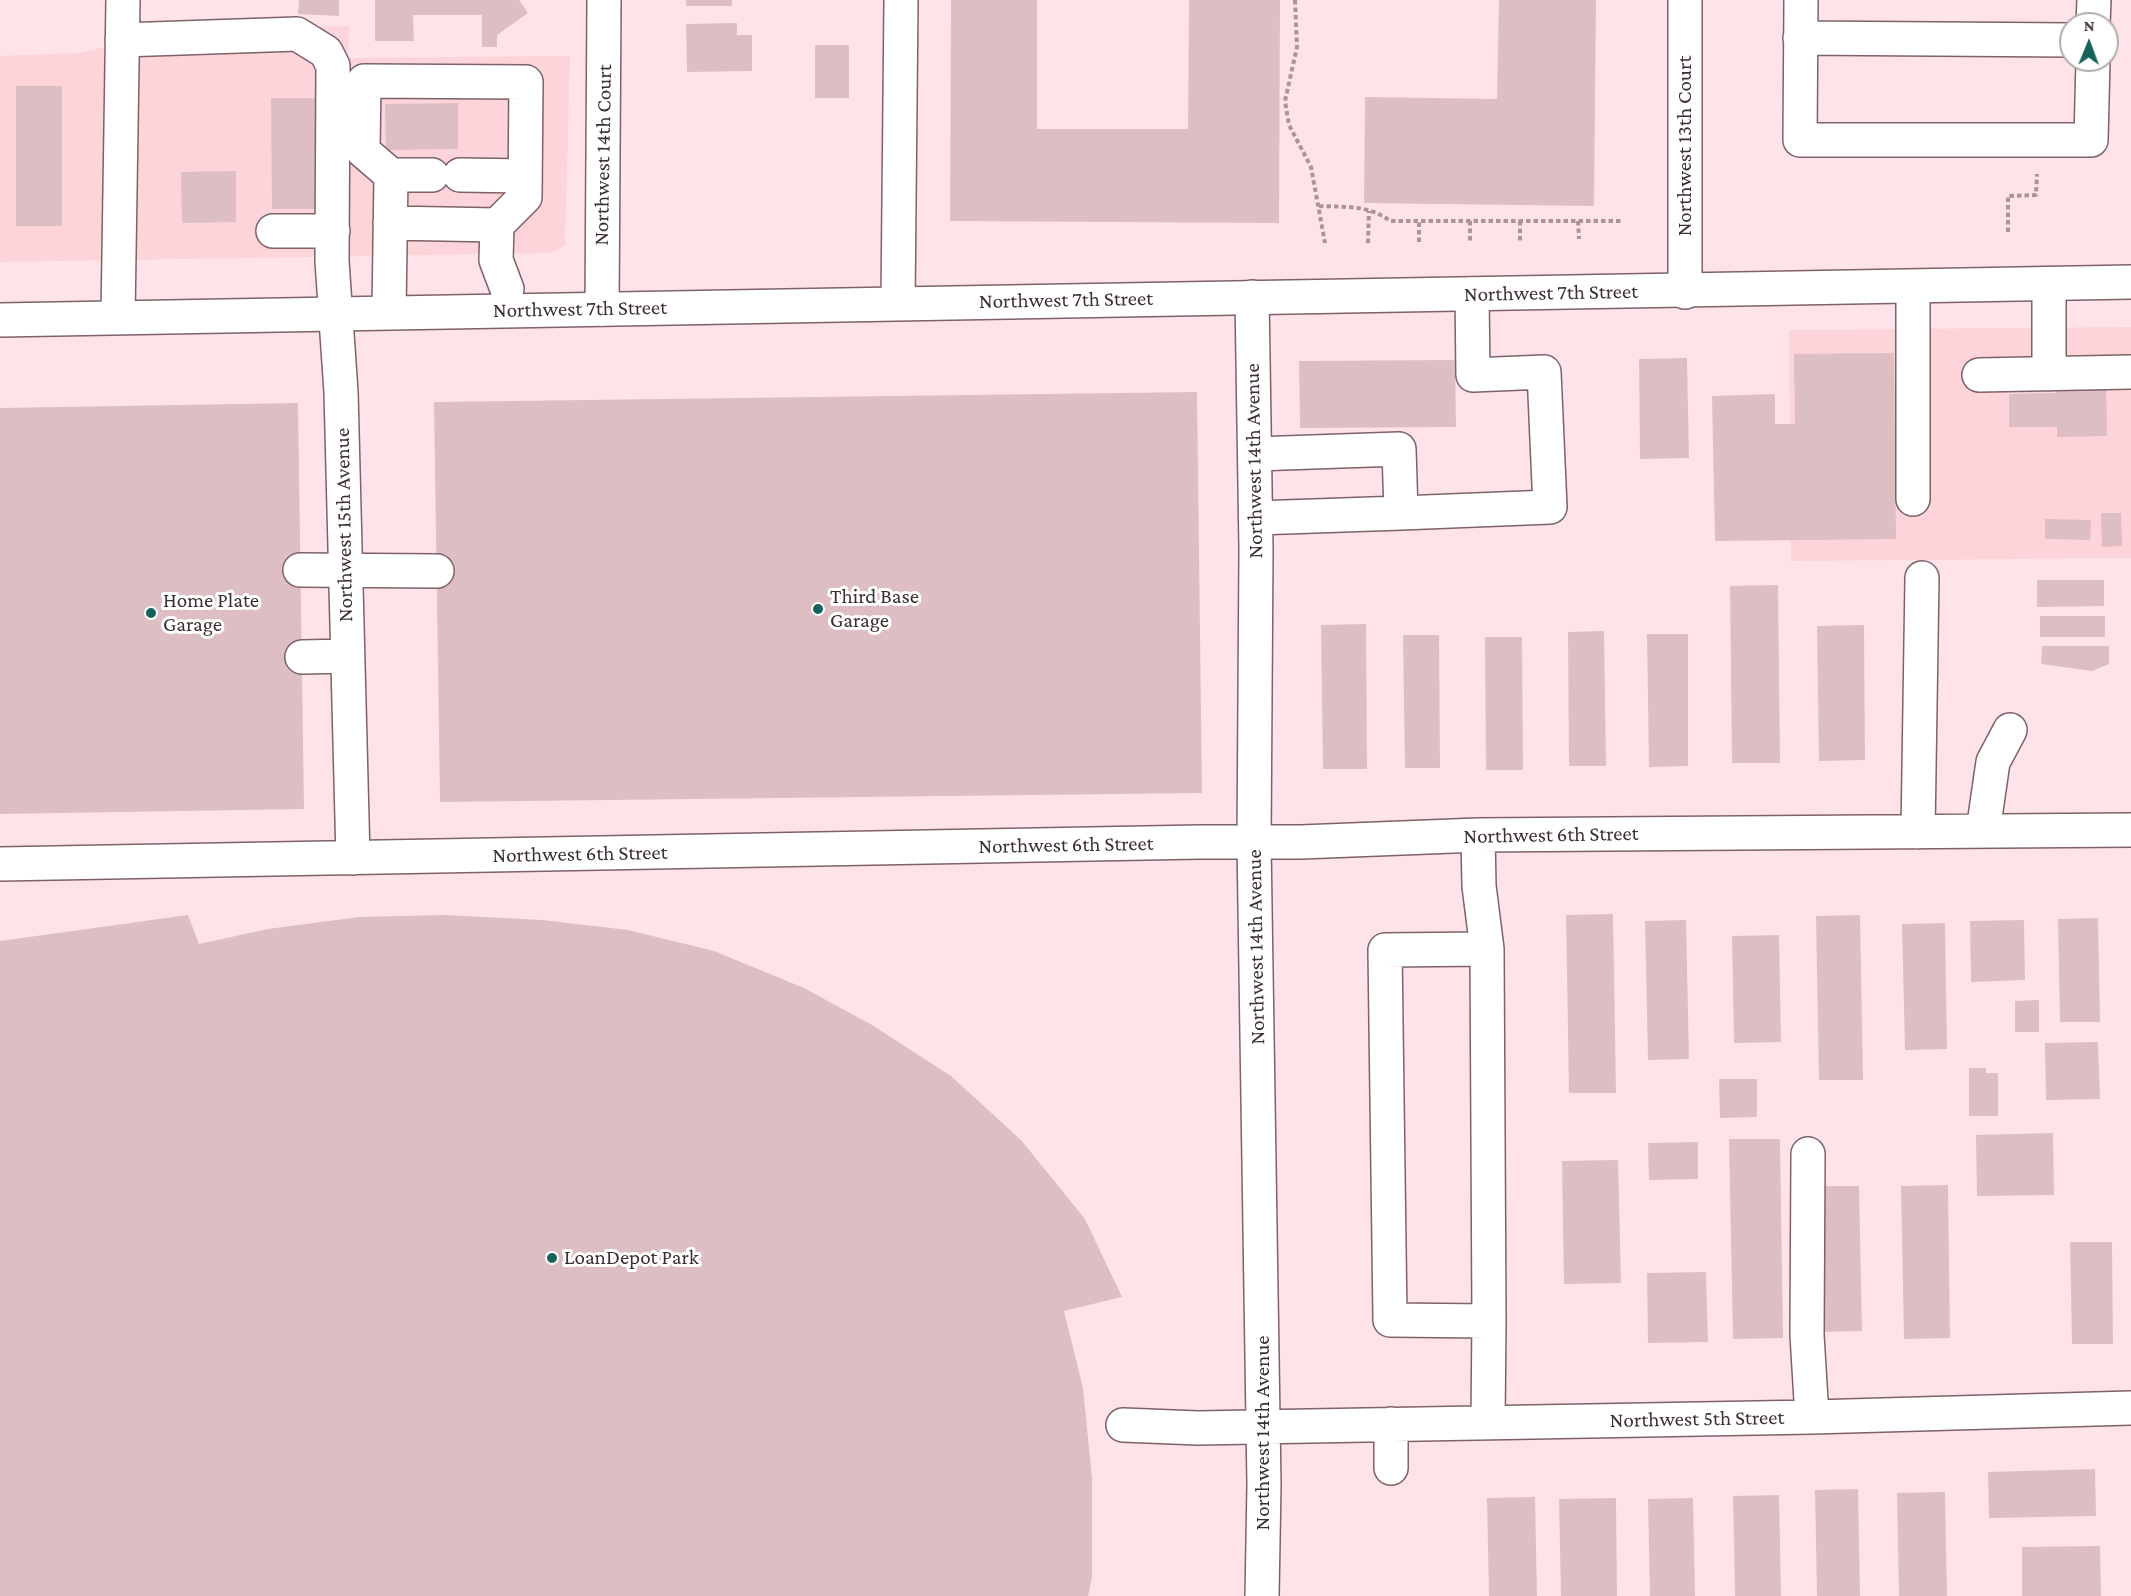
<!DOCTYPE html>
<html>
<head>
<meta charset="utf-8">
<style>
  body { margin:0 }
  #map { position:relative; width:2131px; height:1596px; overflow:hidden; background:#fee4e8; font-family:"Crimson Pro",serif }
  canvas { display:block }
  .north { position:absolute; left:2059px; top:12px; width:60px; height:60px; box-sizing:border-box; background:#fff; border:2px solid #b1acad; border-radius:50%; rotate:1deg; font-size:16px; font-weight:700; line-height:24px; text-align:center; color:#3b2f31 }
  .north::after { content:''; display:block; margin:auto; width:21px; height:27px; background:#16635c; clip-path:polygon(50% 0,100% 100%,50% 72%,0 100%) }
</style>
</head>
<body>
<div id="map">
<canvas width="2131" height="1596"></canvas>
<div class="north">N</div>
</div>
<script>
const ctx = document.querySelector('canvas').getContext('2d');
ctx.lineJoin = 'round';
function paint(path, color) { ctx.fillStyle = color; ctx.fill(path, 'evenodd'); }
function strokePath(path, color, width, dash) { ctx.strokeStyle = color; ctx.lineWidth = width; ctx.lineCap = dash ? 'butt' : 'round'; ctx.setLineDash(dash || []); ctx.stroke(path); }
function drawText(font, color, halo, rows, align = 'center') {
  ctx.font = font + ' "Crimson Pro",serif'; ctx.lineWidth = 6; ctx.setLineDash([]); ctx.textBaseline = 'middle'; ctx.strokeStyle = halo; ctx.fillStyle = color; for (const [text, x, y, turn = 0] of rows) {
    ctx.save(); ctx.translate(x, y); ctx.rotate((+turn || 0) * Math.PI / 180); ctx.textAlign = isNaN(turn) ? turn : align; if (halo) ctx.strokeText(text, 0, 0); ctx.fillText(text, 0, 0); ctx.restore();
  }
}
const built = new Path2D(`
  M349,26L348,58L570,56L565,245L551,253L0,262V56L80,53L171,32Z
  M2131,327V558L1791,561L1789,330Z`);
const building = new Path2D(`
  M299,0H339V16L298,14Z
  M375,0H519L528,13L497,35V47H482V15H413L414,41H375Z
  M686,0H732V6H686Z
  M951,0H1037V129H1188L1189,0H1280L1279,223L950,221Z
  M1499,0H1596L1594,206L1364,203L1365,97L1497,99Z
  M737,23V35H752V71L687,72L686,24Z
  M815,45H849V98H815Z
  M16,86H62V226H16Z
  M271,98H324L326,209H272Z
  M458,103V149L386,150L385,104Z
  M236,171V222L182,223L181,172Z
  M1894,353L1896,539L1715,541L1712,396L1775,394V424H1795L1794,354Z
  M1687,358L1689,458L1640,459L1639,359Z
  M1455,360L1456,427L1300,428L1299,361Z
  M2106,381L2107,436L2057,437V427H2009V394L2056,393V382Z
  M1197,392L1202,793L440,802L434,402Z
  M298,403L304,809L0,814V408Z
  M2101,513H2121L2122,546L2102,547Z
  M2045,519L2091,520L2090,540L2045,539Z
  M2037,580H2104V606L2037,607Z
  M1778,585L1780,763H1732L1730,586Z
  M2040,616H2105V637H2040Z
  M1366,624L1367,769H1323L1321,625Z
  M1864,625L1865,760L1819,761L1817,626Z
  M1604,631L1606,766H1569L1568,632Z
  M1647,634H1688V766L1649,767Z
  M1403,635H1439L1440,768H1405Z
  M1485,637H1522L1523,770H1486Z
  M2042,646H2109V664L2092,671L2041,664Z
  M1613,914L1616,1093H1569L1566,915Z
  M188,915L199,944L268,929L359,917L444,915L542,920L628,930L714,951L804,988L872,1025L951,1076L1021,1140L1085,1219L1122,1297L1064,1311L1083,1388L1092,1478V1577L1088,1596H0V941Z
  M1860,915L1863,1080H1819L1816,916Z
  M2098,918L2100,1022H2060L2058,919Z
  M1686,920L1689,1059L1648,1060L1645,921Z
  M2024,920L2025,980L1971,982L1970,921Z
  M1945,923L1947,1049L1905,1050L1902,924Z
  M1779,935L1781,1042L1734,1043L1732,936Z
  M2039,1000V1032H2015V1001Z
  M2098,1042L2100,1099L2046,1100L2045,1043Z
  M1969,1068H1986V1073H1998V1116H1969Z
  M1719,1079H1757V1117L1720,1118Z
  M2053,1133L2054,1195L1977,1196L1976,1135Z
  M1729,1139H1780L1783,1338L1733,1339Z
  M1698,1142V1179L1649,1180L1648,1143Z
  M1618,1160L1621,1283L1564,1284L1562,1161Z
  M1948,1185L1950,1338L1904,1339L1901,1186Z
  M1814,1186H1859L1862,1331L1817,1332Z
  M2070,1242H2112L2113,1344H2072Z
  M1706,1272L1708,1342L1648,1343L1647,1273Z
  M2095,1469L2096,1516L1989,1518L1988,1472Z
  M1858,1489L1860,1596H1817L1815,1490Z
  M1945,1492L1947,1596H1899L1897,1493Z
  M1779,1495L1781,1596H1735L1733,1496Z
  M1535,1497L1537,1596H1489L1487,1498Z
  M1616,1498L1617,1596H1561L1559,1499Z
  M1693,1498L1695,1596H1650L1648,1499Z
  M2100,1546L2101,1596H2022V1547Z`);
const path = new Path2D(`
  M1295,0L1297,47L1285,101L1289,125L1311,167L1325,243
  M1319,206C1344,207 1370,205 1390,221H1623
  M1470,221V241
  M1520,221V241
  M1578,221L1579,239
  M2008,232V196L2036,195L2037,174
  M1419,242V221
  M1368,243L1369,211`);
const minor = new Path2D(`
  M1801,0L1800,140H2091L2093,60
  M2093,24L2094,0
  M1800,38L2071,40
  M122,40L297,34L326,52L333,66L332,261L341,392L353,858
  M460,175L525,176
  M390,223L497,225L525,197L526,82L364,81L363,151L391,175H432
  M497,225L496,260L507,289
  M273,231H333
  M2049,284V374
  M1913,287V499
  M1685,292V0
  M1252,297L1256,550L1254,842L1264,1485L1262,1596
  M898,303L901,0
  M602,309L604,0
  M389,312L391,175
  M118,317L123,0
  M1979,375L2131,372
  M1255,454L1399,449L1401,513L1256,518
  M1401,513L1550,507L1544,372L1473,375L1472,294
  M300,570L437,571
  M302,657L347,656
  M1983,831L1993,762L2010,730
  M1918,832L1922,578
  M1478,835L1479,886L1487,949
  M0,864L1200,842H1301L1478,835L2131,830
  M1487,949L1489,1321L1390,1320L1385,950Z
  M1808,1154L1807,1335L1812,1417
  M1488,1422L1489,1321
  M1391,1424V1468
  M1123,1425L1198,1428L1812,1417L2131,1408`);
const major = new Path2D(`
  M0,320L2131,282`);
const markers = [
  [818,609,6,"#16635c"],
  [151,613,6,"#16635c"],
  [552,1258,6,"#16635c"]
];
const streetNames = [
  ["Northwest 13th Court",1685,146,-90],
  ["Northwest 14th Court",603,155,-89],
  ["Northwest 7th Street",1551,293,-1],
  ["Northwest 7th Street",1066,300,-1],
  ["Northwest 7th Street",580,309,-1],
  ["Northwest 14th Avenue",1254,461,-91],
  ["Northwest 15th Avenue",344,525,-91],
  ["Northwest 6th Street",1551,835,-1],
  ["Northwest 6th Street",1066,845,-1],
  ["Northwest 6th Street",580,854,-1],
  ["Northwest 14th Avenue",1256,947,-91],
  ["Northwest 5th Street",1697,1419,-1],
  ["Northwest 14th Avenue",1263,1433,-90]
];
const poiNames = [
  ["Third Base",830,597],
  ["Garage",830,621],
  ["Home Plate",163,601],
  ["Garage",163,625],
  ["LoanDepot Park",564,1258]
];
paint(built, '#fcd4da');
paint(building, '#ddbec3');
strokePath(minor, '#7d6267', 36);
strokePath(major, '#7d6267', 36);
strokePath(path, '#a99598', 4, [4.5, 3]);
strokePath(minor, '#fff', 33);
strokePath(major, '#fff', 33);
for (const [x, y, r, color] of markers) { const dot = new Path2D(); dot.arc(x, y, r, 0, 2 * Math.PI); ctx.fillStyle = color; ctx.fill(dot); strokePath(dot, '#fff', 2); }
drawText('21px', '#3b2f31', '#fff', streetNames);
drawText('21px', '#3b2f31', '#fff', poiNames, 'left');
</script>
</body>
</html>
